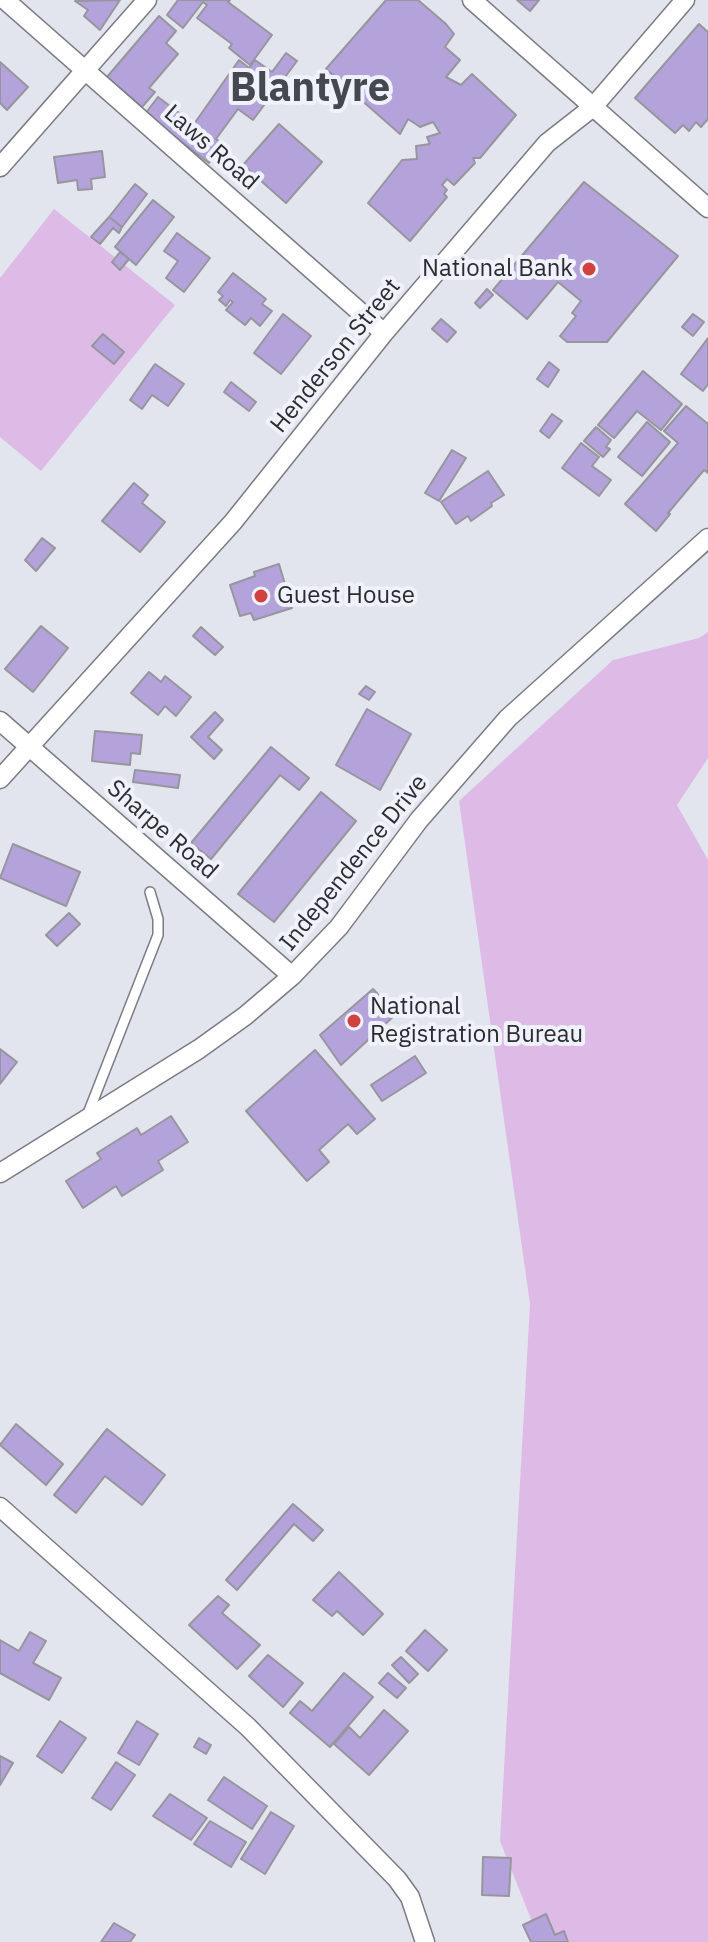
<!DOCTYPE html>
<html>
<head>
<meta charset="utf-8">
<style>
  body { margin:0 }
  canvas { display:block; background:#e2e4ee }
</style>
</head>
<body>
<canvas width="708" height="1942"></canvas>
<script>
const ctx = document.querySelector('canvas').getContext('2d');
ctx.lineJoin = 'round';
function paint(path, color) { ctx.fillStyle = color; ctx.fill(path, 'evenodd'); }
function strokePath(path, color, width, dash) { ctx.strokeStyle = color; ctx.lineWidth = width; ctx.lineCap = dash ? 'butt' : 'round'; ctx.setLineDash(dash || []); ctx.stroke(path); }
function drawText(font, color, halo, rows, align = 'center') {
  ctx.font = font + ' "IBM Plex Sans",sans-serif'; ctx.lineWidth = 8; ctx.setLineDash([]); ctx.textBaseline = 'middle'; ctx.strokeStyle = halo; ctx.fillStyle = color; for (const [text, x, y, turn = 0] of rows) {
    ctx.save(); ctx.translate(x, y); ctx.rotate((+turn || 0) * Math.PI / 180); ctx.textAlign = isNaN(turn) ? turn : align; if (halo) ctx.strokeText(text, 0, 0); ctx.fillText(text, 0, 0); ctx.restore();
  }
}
const green = new Path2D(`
  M54,209L175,305L41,471L0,437V278Z
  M708,632V758L677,805L708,860V1942H540L500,1841L530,1304L459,801L613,660L699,638Z`);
const building = new Path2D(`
  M120,0L100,30L84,16L88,10L75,1Z
  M178,0H230L228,2L272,35L250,65L229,48L232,44L197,18L207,5L203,2L183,28L167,15Z
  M386,0H418L446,24L454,34L445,47L460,60L446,77L461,85L472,74L516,115L480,158H473L475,163L454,185L447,179L442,185L447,190L444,194L447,197L410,241L368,203L402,160L417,159L416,146L430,144L427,137L440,133L433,122L420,127L408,119L400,134L326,69Z
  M517,0H539L530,11Z
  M159,16L176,31L166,43L178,54L149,88L155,92L142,107L107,77Z
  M699,24L708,32V119L701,127L696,122L689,131L683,125L675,133L635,98Z
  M286,53L297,61L253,120L238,109L216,139L223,144L209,163L145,114L158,97L194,124L239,60L249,68L255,60L272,72Z
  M0,62L28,87L7,110L0,103Z
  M279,124L322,162L286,203L243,165Z
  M102,151L105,177L91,179L92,189L78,190L77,180L58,183L54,157Z
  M584,182L678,256L607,342H567L560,336L576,316L572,313L581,301L558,282L527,319L493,290Z
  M135,184L147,194L122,227L109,217Z
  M153,200L174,217L136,265L115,247Z
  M109,217L122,227L119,233L113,228L100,244L91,237Z
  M177,233L210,258L184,292L166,278L178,261L164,251Z
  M120,252L129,259L120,270L112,262Z
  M233,273L266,299L262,304L272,311L260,326L251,318L245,325L226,310L233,302L230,300L226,306L219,300L223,296L218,292Z
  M487,289L493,295L480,308L475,303Z
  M283,314L311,336L281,374L254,353Z
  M693,314L704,322L693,336L682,327Z
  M441,319L456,332L447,342L432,329Z
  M103,334L124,352L114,364L92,346Z
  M708,338V384L703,391L681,374Z
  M549,362L559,370L548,387L537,379Z
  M155,364L184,384L168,406L152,395L142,409L130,400Z
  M643,371L682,404L661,430L637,411L614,438L598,425Z
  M231,382L256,402L249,411L224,392Z
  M686,406L708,424V473L704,470L668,513L670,514L656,531L625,504L678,443L664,431Z
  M552,414L562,421L549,438L540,431Z
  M647,422L670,442L642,476L618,457Z
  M596,427L611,440L606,447L610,449L603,457L584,441Z
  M581,443L599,457L592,466L611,480L599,496L562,468Z
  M452,450L466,458L439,501L425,493Z
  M488,471L504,495L491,503L492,506L471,521L468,516L456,524L441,502Z
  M134,483L148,495L142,503L165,522L140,552L102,521Z
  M42,538L55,548L36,571L25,560Z
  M279,564L292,608L254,620L251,613L240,616L230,585L255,576L254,572Z
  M41,626L68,648L33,692L5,669Z
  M201,627L223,647L215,655L193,636Z
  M149,672L161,682L165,676L191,697L176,716L165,706L158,715L131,693Z
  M366,686L375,692L369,700L359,694Z
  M367,709L411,734L380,790L336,765Z
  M215,712L223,720L208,737L222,750L214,759L191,737Z
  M95,731L142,735L140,754L131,753L130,765L92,761Z
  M271,747L309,778L299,790L280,775L211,859L191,843Z
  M135,770L180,775L178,788L133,782Z
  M321,792L356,821L274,922L238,894Z
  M13,844L80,872L66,906L0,878Z
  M69,913L80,924L57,946L46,935Z
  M373,989L396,1014L341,1065L320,1035Z
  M0,1049L17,1062L0,1084Z
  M315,1050L375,1119L357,1134L348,1124L319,1150L329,1162L307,1181L246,1111Z
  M415,1056L426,1073L382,1101L371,1085Z
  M171,1116L188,1142L158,1161L163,1170L122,1196L116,1186L83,1208L66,1181L101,1159L97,1153L137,1128L141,1135Z
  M16,1424L63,1464L46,1485L0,1445Z
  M107,1429L165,1475L142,1505L105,1476L76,1513L54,1495Z
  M293,1504L323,1530L313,1541L294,1524L237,1590L226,1580Z
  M339,1572L383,1614L363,1635L337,1611L332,1616L313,1600Z
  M218,1596L229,1605L222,1613L260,1645L237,1669L189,1625Z
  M425,1630L447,1650L428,1671L406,1651Z
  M30,1632L46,1641L33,1663L61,1678L49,1700L0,1673V1640L19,1651Z
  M268,1655L303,1683L283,1707L249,1676Z
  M401,1657L418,1674L409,1683L392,1665Z
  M344,1673L373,1697L330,1747L290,1713L300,1701L312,1711Z
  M388,1673L406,1688L397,1698L379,1683Z
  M384,1710L408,1731L369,1775L334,1744L349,1727L360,1738Z
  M60,1721L86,1738L62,1773L37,1756Z
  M137,1721L158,1734L139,1765L118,1753Z
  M199,1738L211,1745L206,1754L194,1747Z
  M0,1756L13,1763L0,1785Z
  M116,1762L135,1775L111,1810L92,1798Z
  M224,1777L267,1806L252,1829L208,1800Z
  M170,1794L207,1818L191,1840L153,1816Z
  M271,1812L294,1826L265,1874L241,1859Z
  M210,1821L246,1842L231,1867L194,1844Z
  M483,1857L511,1858L509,1896L482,1895Z
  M546,1914L555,1935L564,1931L568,1942H531L523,1925Z
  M114,1923L135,1935L130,1942H101Z`);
const service = new Path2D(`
  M87,1116L158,935V919L150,892`);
const minor = new Path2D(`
  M5,0L384,333
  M472,0L708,208
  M0,167L147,0
  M0,721L292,976
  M0,779L233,522L384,333L547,143L593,107L685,0
  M0,1173L199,1049L245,1016L292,976L339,927L419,820L508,718L708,538
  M0,1507L248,1727L397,1879L410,1897L425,1942`);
const markers = [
  [589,269,8,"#d1423e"],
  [261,596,8,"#d1423e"],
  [354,1021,8,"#d1423e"]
];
const streetNames = [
  ["Laws Road",211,148,41],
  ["Henderson Street",336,356,-51],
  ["Sharpe Road",162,830,41],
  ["Independence Drive",354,863,-51]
];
const poiNames = [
  ["National Bank",573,269,"right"],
  ["Guest House",277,596],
  ["National",370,1007],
  ["Registration Bureau",370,1035]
];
const townNames = [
  ["Blantyre",310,89]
];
paint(green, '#debbe6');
paint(building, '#b4a3da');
strokePath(building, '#97959d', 2);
strokePath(service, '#7a7c84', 12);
strokePath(minor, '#7a7c84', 21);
strokePath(service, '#fff', 9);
strokePath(minor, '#fff', 18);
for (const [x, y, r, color] of markers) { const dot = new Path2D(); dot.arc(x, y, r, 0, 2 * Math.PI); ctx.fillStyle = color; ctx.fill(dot); strokePath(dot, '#eff1fb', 3); }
drawText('24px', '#2c2d30', '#eff1fb', streetNames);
drawText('24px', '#2c2d30', '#eff1fb', poiNames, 'left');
drawText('bold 40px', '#464850', '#eff1fb', townNames);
</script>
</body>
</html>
